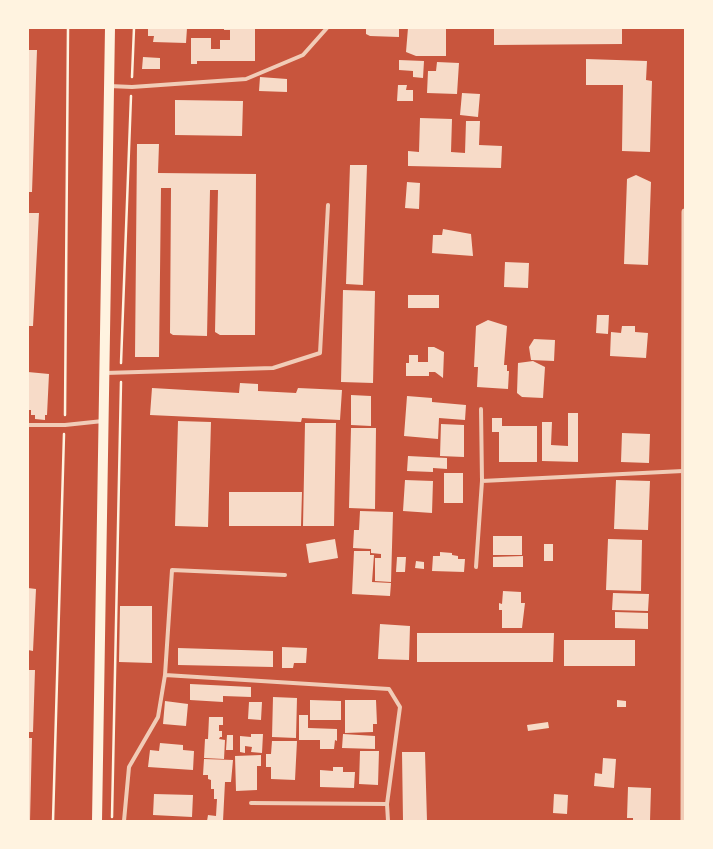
<!DOCTYPE html>
<html>
<head>
<meta charset="utf-8">
<style>
  body { margin:0 }
  #map { position:relative; width:713px; height:849px; overflow:hidden; background:#c8553d; font-family:"PT Sans",sans-serif }
  canvas { display:block }
  .frame { position:absolute; inset:0; border:29px solid #fff3e0; pointer-events:none }
</style>
</head>
<body>
<div id="map">
<canvas width="713" height="849"></canvas>
<div class="frame"></div>
</div>
<script>
const ctx = document.querySelector('canvas').getContext('2d');
ctx.lineJoin = 'round';
function paint(path, color) { ctx.fillStyle = color; ctx.fill(path, 'evenodd'); }
function strokePath(path, color, width, dash) { ctx.strokeStyle = color; ctx.lineWidth = width; ctx.lineCap = dash ? 'butt' : 'round'; ctx.setLineDash(dash || []); ctx.stroke(path); }
const building = new Path2D(`
  M148,28H187L186,43L153,42L154,36H148Z
  M224,28H255V61H197V64H191V38H211V49H220V40H230V30H224Z
  M366,28H399V37L370,36L366,34Z
  M408,28H446V56H416L406,52Z
  M494,28H622V44L494,45Z
  M28,50H37L32,192H28Z
  M143,57L160,58V69H142Z
  M586,59L647,61L646,80L652,81L650,152L622,151L623,85H586Z
  M399,60L424,61L423,78L413,77V71L399,70Z
  M437,62L459,63L457,94L427,93L428,71H436Z
  M260,77L287,79V92L259,91Z
  M398,85H407L406,90H413V101H397Z
  M462,93L480,94L478,117L460,115Z
  M175,100L243,101L242,136L175,135Z
  M420,118L452,119L451,152L465,153L466,121H480L479,145L502,146L501,168L408,166V151L419,152Z
  M137,144H159L158,173L256,174L255,335H220L215,332L218,190H210L207,336L173,335L170,333L171,188H161L159,357H135Z
  M350,165H367L363,285L346,284Z
  M636,175L651,182L648,265L624,264L627,179Z
  M407,182L420,183L419,209L405,208Z
  M28,213H39L33,326H28Z
  M443,229L471,234L473,256L432,253L433,235H442Z
  M505,262L529,263L528,288L504,287Z
  M343,290L375,291L373,383L341,382Z
  M408,295H439V308H408Z
  M597,315H609L608,334L596,333Z
  M488,320L507,326L504,365H507V371H509L508,389L477,387L478,367H474L476,326Z
  M622,326H635V332L648,333L646,358L610,356L611,332L621,333Z
  M534,339L555,340L554,361L531,360L529,347Z
  M428,347H434L444,352L443,378L435,372H429V376H406V363H409V355H418V362H428Z
  M533,361L545,367L543,398L522,397L517,393L518,363Z
  M28,372L49,374L47,415H45V420L35,419V415H31V410H28Z
  M240,383L258,384V391L296,393L298,388L342,390L340,420L302,418L301,422L150,415L152,388L239,393Z
  M351,395L371,396V426L351,425Z
  M407,396L432,398V402L466,405L465,420L439,418L438,439L404,436Z
  M568,413H578V462L542,461V422H552L551,445L568,446Z
  M492,418H502V426H537V462H499V432H492Z
  M178,421L211,422L208,527L175,526Z
  M305,423H336L334,526H303Z
  M441,424L464,425V457L440,456Z
  M351,428H376L375,509L349,508Z
  M622,433L650,434L649,463L621,462Z
  M408,456L447,458V469L433,468V472L407,471Z
  M444,473H463V503H444Z
  M405,480L433,481L432,513L403,511Z
  M616,480L650,481L648,530L614,529Z
  M229,492H302L301,526H229Z
  M360,511L393,512L391,582L375,581V558H381V554L371,553V549L353,548L354,530H359Z
  M493,536H522V555H493Z
  M335,539L338,558L309,563L306,544Z
  M608,539L642,540L641,591L606,590Z
  M544,544H553V561H544Z
  M354,551H370V555H374L372,582L391,583L390,596L352,594Z
  M440,552L452,553V555L458,556V559H465L464,572L432,571L433,556H440Z
  M523,556V567H493V557Z
  M397,557H406L405,572H396Z
  M416,561L424,562V569L415,568Z
  M28,588L36,589L33,651L28,650Z
  M503,591L521,592V603H525L522,628H502V610H499V603L502,604Z
  M613,593L649,594L648,611L612,610Z
  M120,606H152V663L119,662Z
  M615,612L648,613V629L615,628Z
  M380,624L410,626L409,660L378,659Z
  M417,633H554L553,662H417Z
  M564,640H635V666H564Z
  M282,647L307,648L306,663H294L293,668H282Z
  M178,648L273,651V667L178,665Z
  M28,670H35L33,732H28Z
  M190,684L251,687V697L223,696V702L190,700Z
  M273,697L297,698L296,738L272,737Z
  M310,700L341,701V720H310Z
  M345,700H376L377,724H373V732L345,733Z
  M617,700L626,701V707H617Z
  M165,701L188,704L186,726L163,724Z
  M249,702H262L261,720L248,719Z
  M299,715H308V728L337,729V741L335,740L334,749H320V740H299Z
  M209,717H223V725H219V731H222V737H220L219,739L225,740L224,759L204,758L205,739H208Z
  M548,722L549,728L528,731L527,725Z
  M251,734H263L262,753L251,752L252,747L245,746V753L240,752V736L251,737Z
  M343,734L375,736V749L342,748Z
  M227,735H233V750H226Z
  M28,738H32L30,821H28Z
  M272,741H297L295,780L271,779V767H266V754H271Z
  M160,743L183,745V750L194,751L193,770L148,767L150,750L159,751Z
  M360,751H379L378,785L359,784Z
  M402,752H425L427,821H403Z
  M261,755V766H257V790L236,791L235,756Z
  M603,758L616,759L614,788L594,786L595,773L602,774Z
  M204,759L233,760L231,782H225L223,821H207L208,815L216,816L217,799H214V789H211V780L208,779V775H203Z
  M333,767H343V772H355L354,788L320,787V770L333,771Z
  M628,787L651,788L650,821H633V818H627Z
  M154,794L193,795L192,817L153,815Z
  M554,794L568,795L567,814L553,813Z`);
const path = new Path2D(`
  M132,77L134,28
  M121,363L131,96
  M65,415L68,28
  M112,817L121,382
  M53,821L64,434`);
const minor = new Path2D(`
  M109,86L132,87L246,79L303,55L327,28
  M105,373L273,368L320,353L328,205
  M481,409L482,481
  M28,425H65L103,421
  M476,567L482,481L683,471
  M165,675L172,570L285,575
  M251,803L387,804
  M124,821L129,767L158,717L165,675L389,689L400,707L387,804L388,821`);
const tertiary = new Path2D(`
  M684,821L685,212`);
const primary = new Path2D(`
  M97,821L110,28`);
paint(building, '#f7dbc8');
strokePath(path, '#fff3e0', 2.5);
strokePath(minor, '#f1ccb7', 4);
strokePath(tertiary, '#f1ccb7', 7);
strokePath(primary, '#fff3e0', 10);
</script>
</body>
</html>
